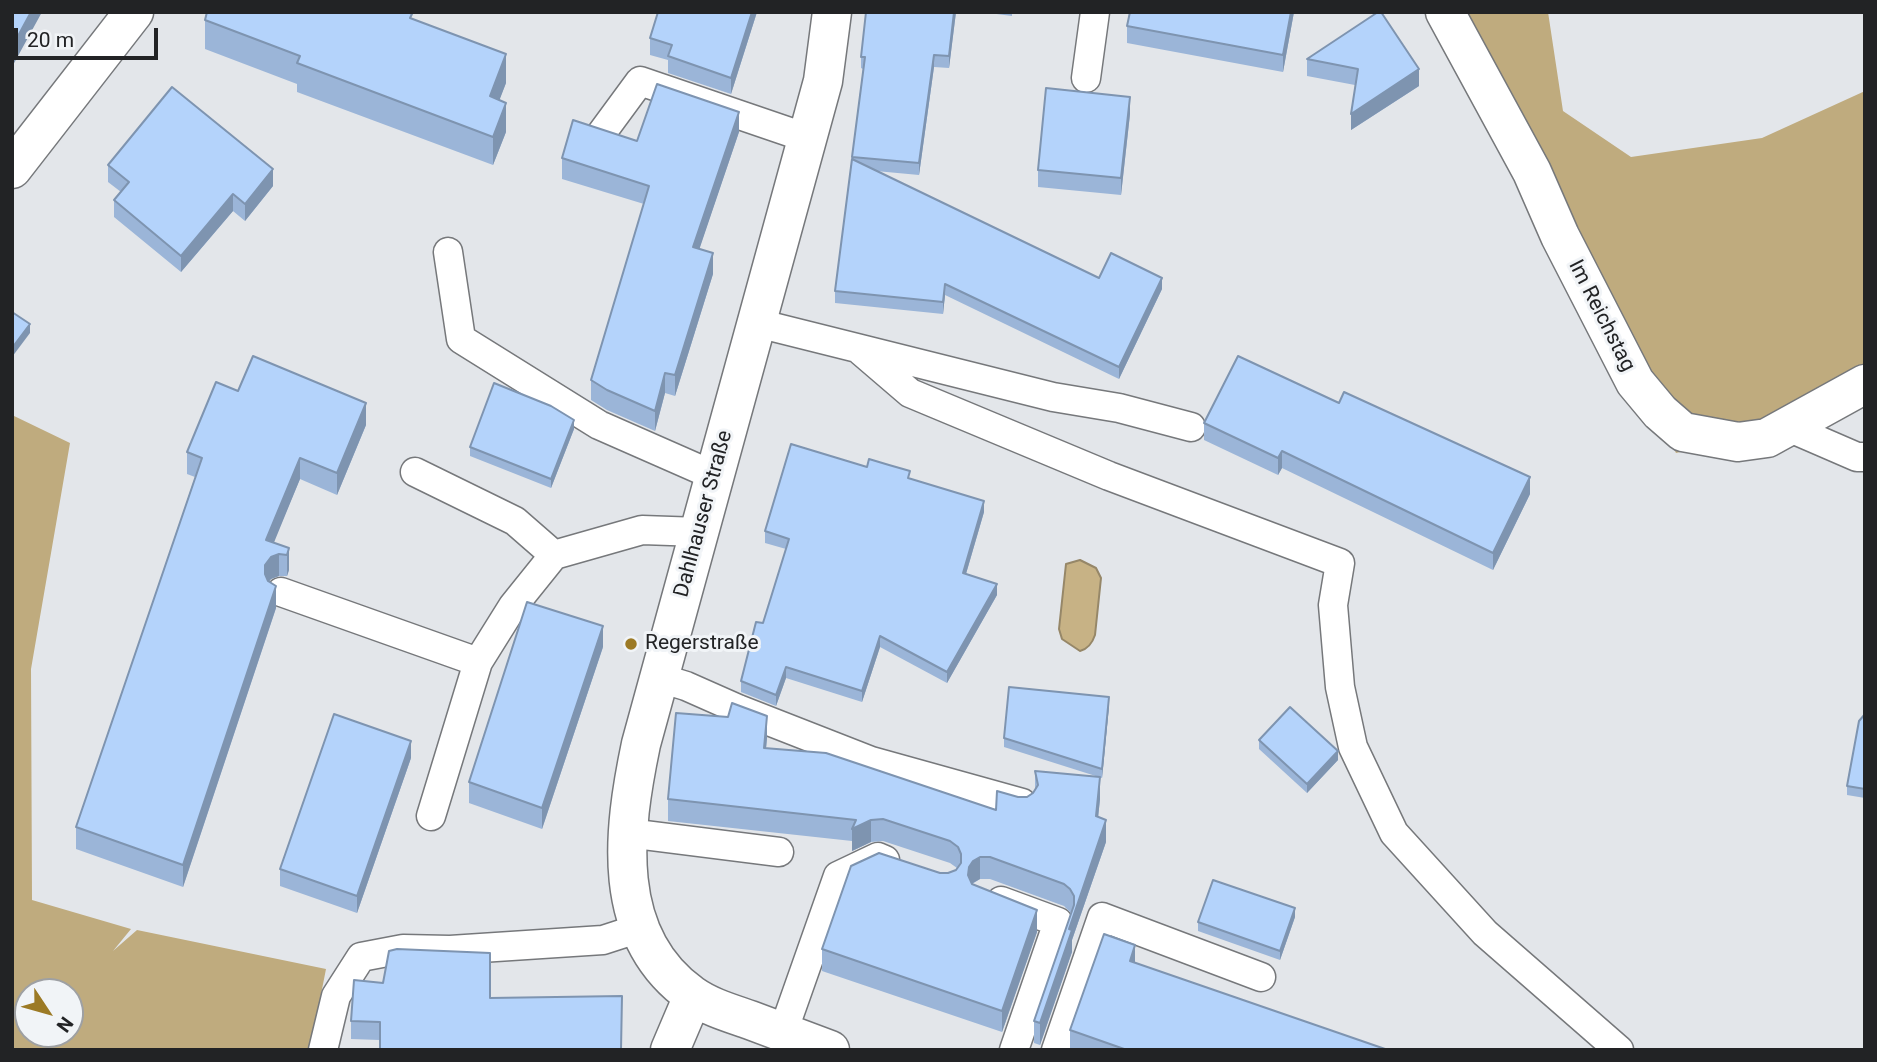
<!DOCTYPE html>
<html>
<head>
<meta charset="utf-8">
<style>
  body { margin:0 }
  #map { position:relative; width:1877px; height:1062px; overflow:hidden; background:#e3e6ea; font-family:Roboto,sans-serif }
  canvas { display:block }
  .frame { position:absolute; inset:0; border:14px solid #222325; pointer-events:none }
  .north { position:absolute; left:14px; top:978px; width:70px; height:70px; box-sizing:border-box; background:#f1f4f7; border:2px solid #9ea0a3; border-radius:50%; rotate:126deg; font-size:19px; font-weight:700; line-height:28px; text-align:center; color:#222325 }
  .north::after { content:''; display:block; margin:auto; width:24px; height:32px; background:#9c7a25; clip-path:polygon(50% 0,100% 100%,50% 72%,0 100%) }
  .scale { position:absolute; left:14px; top:28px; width:144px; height:32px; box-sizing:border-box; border:4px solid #222325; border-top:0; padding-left:9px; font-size:21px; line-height:24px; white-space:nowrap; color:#222325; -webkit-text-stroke:5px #f1f4f7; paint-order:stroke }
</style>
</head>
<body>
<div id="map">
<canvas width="1877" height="1062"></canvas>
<div class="frame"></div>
<div class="north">N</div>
<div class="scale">20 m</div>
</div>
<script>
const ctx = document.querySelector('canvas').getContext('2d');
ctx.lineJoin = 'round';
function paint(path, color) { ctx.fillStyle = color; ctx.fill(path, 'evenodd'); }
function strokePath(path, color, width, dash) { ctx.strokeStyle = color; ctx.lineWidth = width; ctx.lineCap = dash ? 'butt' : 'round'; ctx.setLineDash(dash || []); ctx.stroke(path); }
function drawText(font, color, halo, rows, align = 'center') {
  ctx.font = font + ' Roboto,sans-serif'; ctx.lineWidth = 6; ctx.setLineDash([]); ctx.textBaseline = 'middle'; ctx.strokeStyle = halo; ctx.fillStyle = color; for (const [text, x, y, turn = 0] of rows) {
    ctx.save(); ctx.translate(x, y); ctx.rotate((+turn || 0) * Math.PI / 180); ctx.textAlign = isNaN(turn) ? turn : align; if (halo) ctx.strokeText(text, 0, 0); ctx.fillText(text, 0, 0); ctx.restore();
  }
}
const forest = new Path2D(`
  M1463,12H1548L1563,111L1631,157L1762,138L1865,91V399L1790,428L1676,453Z
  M12,415L70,443L31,669L32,900L131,929L113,951L137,930L326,969L310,1050H12ZM28,992H70V1034H28Z`);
const water = new Path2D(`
  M1080,560L1096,568L1101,578L1095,635C1092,644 1088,649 1080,651L1062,639L1059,629L1066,564Z`);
const service = new Path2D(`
  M1086,78L1095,12
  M601,134L640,81L807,138
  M448,252L461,339L599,425L715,476
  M757,323L1053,397L1119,408L1191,427
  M861,351L910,393L1109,476L1340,563L1333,605L1340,687L1353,747L1394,833L1485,933L1619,1050
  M1790,428L1857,457H1865
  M415,472L515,521L554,555
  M281,592L478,662
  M660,678L686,686L738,709L871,761L1022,803
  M431,816L478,662L513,606L554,555L642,530L700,532
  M628,833L779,852
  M1001,901L1058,922L1014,1050
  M783,1032L838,876L878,857L885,860
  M323,1050L336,996L361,957L403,949L450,950L603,940L640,928
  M1056,1050L1102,917L1261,977`);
const minor = new Path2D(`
  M1445,12L1532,172L1560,236L1635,382L1660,412L1683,432L1738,442L1767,438L1865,384
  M12,169L134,12
  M670,1050L693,996
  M830,1050C804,1040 777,1030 750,1020C730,1013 709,1007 692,995C609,936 623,830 641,744L823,81L832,12`);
const wall = new Path2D(`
  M658,12H757L731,94L668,73V60L650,55V38Z
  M866,12H956L949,68L934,67L919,175L876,171L1099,278L1162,289L1119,379L945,295L943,314L835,303V291L863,69L861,68V57Z
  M981,12H1012V16Z
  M1294,12L1283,72L1127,43V26Z
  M1378,12L1419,86L1351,130L1355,85L1307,76V59Z
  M412,18L506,83L499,100L506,132L493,165L297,92V84L205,49V20Z
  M1130,114L1121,195L1038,187V170Z
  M739,132L699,249L713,274L675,396L665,393L655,431L607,410L591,400V380L644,204L562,179V158L637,141Z
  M108,165L273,186L245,221L233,211L181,272L114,217V200L121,192L108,182Z
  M238,391L366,425L337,495L300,479L273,543L289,548V570L287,576H279L271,579L269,581L276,608L183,887L76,849V827L195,477L187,474V452Z
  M1204,423L1530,494L1493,570L1282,468L1278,475L1204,440Z
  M574,429L551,488L470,456V447Z
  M867,467L910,479L984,512L966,574L997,595L947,683L880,647L862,702L786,678L776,706L741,692V681L763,623L786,549L765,543V531Z
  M603,647L542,829L469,803V782Z
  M1109,706L1102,778L1004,747V738Z
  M1865,714V798L1847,795V786Z
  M767,738L766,748L996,810L1018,797H1027L1033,793L1035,790V771L1100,799L1098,817L1106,842L1072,940V952L1040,1045L1034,1043V1021L1071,913L1064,906L990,879H980L972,884L1037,932L1002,1032L822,971V949L940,873H948L956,870L957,868L950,863L883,841L871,842L852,851V841L668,821V799Z
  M1259,740L1338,760L1307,793L1259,749Z
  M411,758L357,913L280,886V869Z
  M1295,917L1280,960L1198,931V922Z
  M1135,963L1388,1050H1070V1030Z
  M383,983L380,1040L351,1039V1021Z`);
const shadedWall = new Path2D(`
  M31,12H42L12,67V47Z
  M752,12H757L731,94V78Z
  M954,12H956L949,68V56Z
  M1291,12H1294L1283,72V55Z
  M506,54V83L490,125V96Z
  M934,55V67L919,175V163Z
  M1419,69V86L1351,130V114Z
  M1130,97V114L1121,195V178Z
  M506,103V132L493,165V137Z
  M739,112V132L693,268V247Z
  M273,169V186L245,221V204Z
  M233,194V211L181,272V256Z
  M713,253V274L675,396V375Z
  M1162,278V289L1119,379V367Z
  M945,284V295L943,314V302Z
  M30,324V333L12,357V348Z
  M665,373V393L655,431V411Z
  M366,403V425L337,495V473Z
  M574,420V429L551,488V479Z
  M1282,451V468L1278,475V458Z
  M300,458V479L266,562V540Z
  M1530,477V494L1493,570V553Z
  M984,501V512L963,584V573Z
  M289,548V570L287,576V555Z
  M279,554V576L271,579L265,587V565L271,557Z
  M997,584V595L947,683V672Z
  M276,586V608L183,887V865Z
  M603,626V647L542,829V808Z
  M880,636V647L862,702V691Z
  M786,667V678L776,706V695Z
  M1109,697V706L1102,778V769Z
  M767,716V738L764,770V748Z
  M411,741V758L357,913V896Z
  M1338,751V760L1307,793V784Z
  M1100,777V799L1096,838V816Z
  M871,820V842L852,851V829Z
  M1106,820V842L1072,940V952L1040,1045V1023L1069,929Z
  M980,857V879L973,883L969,889L968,875L969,867L973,861Z
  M1295,908V917L1280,960V951Z
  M1037,910V932L1002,1032V1011Z
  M1135,945V974L1130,961Z`);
const building = new Path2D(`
  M12,12H31L12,47Z
  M207,12H408L412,14L410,18L506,54L490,96L506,103L493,137L297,63L300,56L205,20Z
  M658,12H752L731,78L668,56L672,45L650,38Z
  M866,12H954L949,56L934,55L919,163L852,157L865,57H861Z
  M1130,12H1291L1283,55L1127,26Z
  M1378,12H1381L1419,69L1351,114L1358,69L1307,59Z
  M657,84L739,112L693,247L713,253L675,375L665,373L655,411L607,390L591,380L649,186L562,158L573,120L637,141Z
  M172,87L273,169L245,204L233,194L181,256L114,200L129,182L108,165Z
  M1046,88L1130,97L1121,178L1038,170Z
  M852,159L1099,278L1111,253L1162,278L1119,367L945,284L943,302L835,291Z
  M12,312L30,324L12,348Z
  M253,356L366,403L337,473L300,458L266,540L289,548L287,555L279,554L271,557L265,565V574L268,581L276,586L183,865L76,827L202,458L187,452L216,382L238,391Z
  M1238,356L1339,403L1344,392L1530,477L1493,553L1282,451L1278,458L1204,423Z
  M494,383L551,406L574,420L551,479L470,447Z
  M791,444L867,467L869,459L889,465L910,471L908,478L984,501L963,573L997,584L947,672L880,636L862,691L786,667L776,695L741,681L756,622L763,623L789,539L765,531Z
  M527,602L603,626L542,808L469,782Z
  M1009,687L1109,697L1102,769L1004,738Z
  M732,703L767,716L764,748L826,753L996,810L997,791L1018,797H1027L1033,793L1038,785L1035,771L1100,777L1096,816L1106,820L1069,929L1072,930L1040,1023L1034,1021L1074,905V896L1070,889L1064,884L990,857H980L973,861L969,867L968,875L972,884L1037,910L1002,1011L822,949L851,866L879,853L940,873H948L956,870L961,863V854L958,847L950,841L883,819L871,820L852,829L856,820L668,799L676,713L728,717Z
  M1290,707L1338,751L1307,784L1259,740Z
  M334,714L411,741L357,896L280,869Z
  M1865,714V789L1847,786L1859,721Z
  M1213,880L1295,908L1280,951L1198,922Z
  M1104,934L1135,945L1130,961L1388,1050H1127L1070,1030Z
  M397,949L490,953V998L622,996L621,1050H380V1022L351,1021L354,980L383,983L389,951Z`);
const markers = [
  [631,644,7,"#9c7a25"]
];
const streetNames = [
  ["Im Reichstag",1601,316,63],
  ["Dahlhauser Straße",704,514,-75]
];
const poiNames = [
  ["Regerstraße",645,644]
];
paint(forest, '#bfab7e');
paint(water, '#c7b285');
strokePath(water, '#968768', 2);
strokePath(service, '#76787b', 31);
strokePath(minor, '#76787b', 41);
strokePath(service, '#fff', 28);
strokePath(minor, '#fff', 38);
paint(wall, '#9bb5d8');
paint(shadedWall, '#7e94b0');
paint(building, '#b4d3fb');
strokePath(building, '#7e94b0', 2);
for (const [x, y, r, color] of markers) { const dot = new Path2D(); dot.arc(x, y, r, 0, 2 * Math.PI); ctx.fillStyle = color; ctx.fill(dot); strokePath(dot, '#f1f4f7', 2.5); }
drawText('21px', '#222325', '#f1f4f7', streetNames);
drawText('21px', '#222325', '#f1f4f7', poiNames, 'left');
</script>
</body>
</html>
